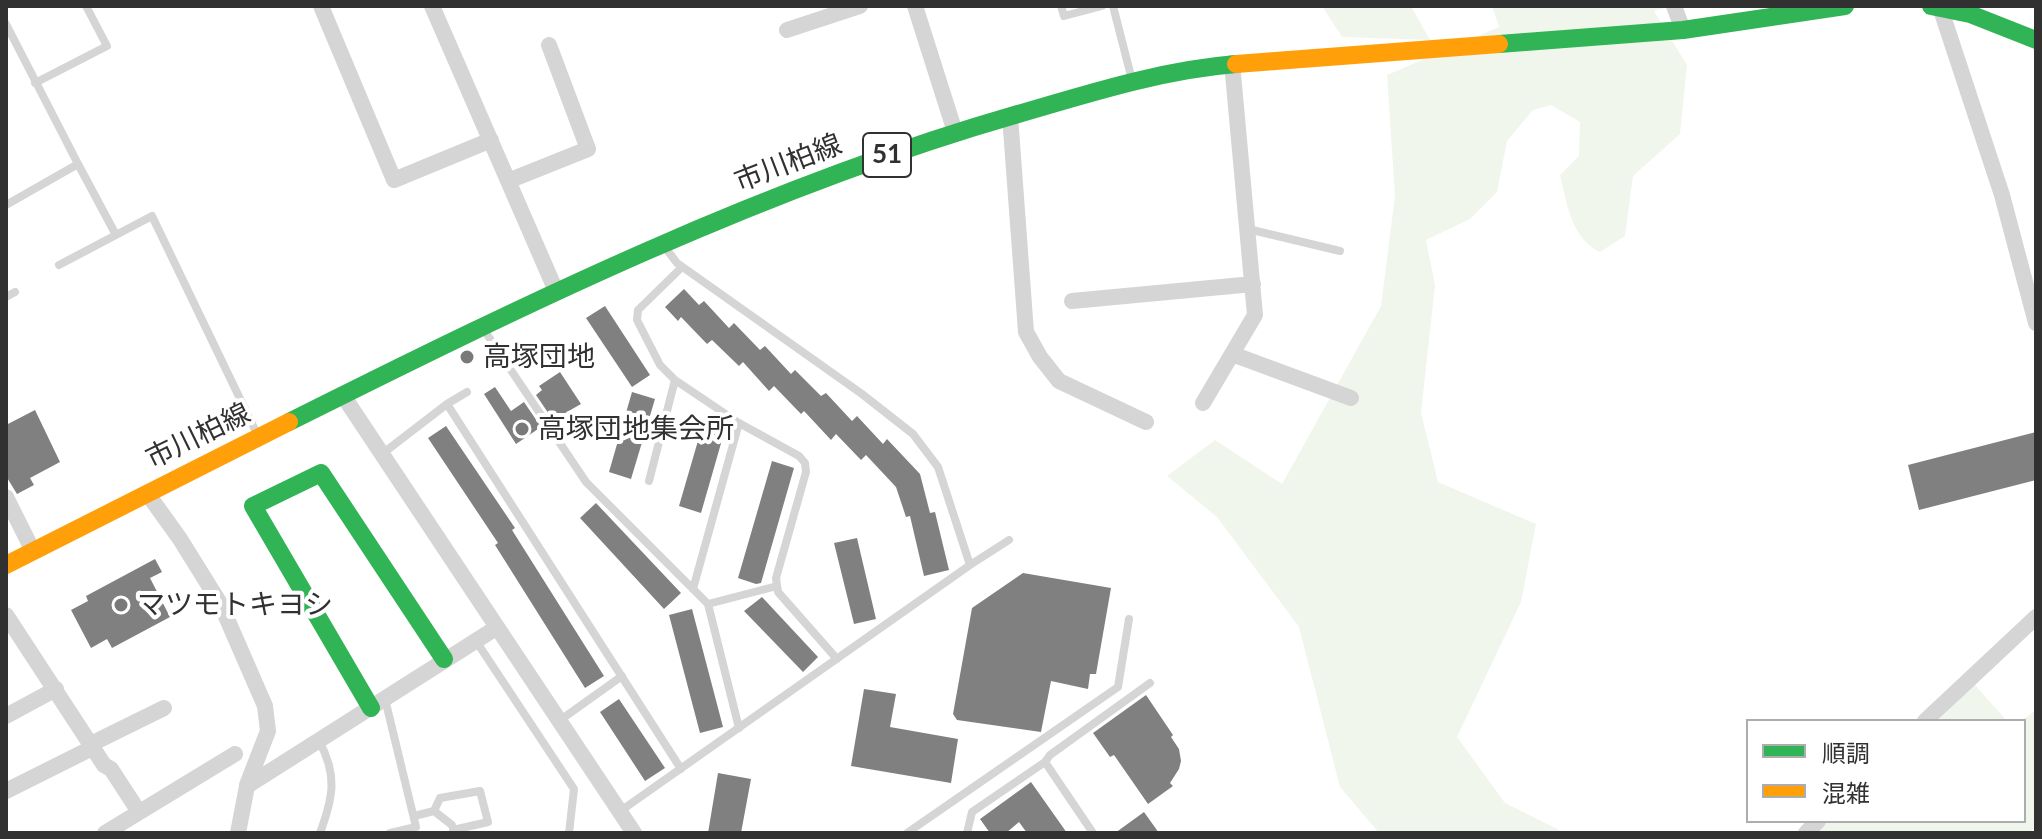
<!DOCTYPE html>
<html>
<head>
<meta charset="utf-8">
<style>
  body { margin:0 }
  #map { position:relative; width:2042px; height:839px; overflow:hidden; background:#fff; font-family:Lato,"Noto Sans JP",sans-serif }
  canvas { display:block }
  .frame { position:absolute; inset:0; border:8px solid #313131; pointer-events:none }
  .legend { position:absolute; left:1746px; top:719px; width:280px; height:104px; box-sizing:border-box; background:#fff; border:2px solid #adadad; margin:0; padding:10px 14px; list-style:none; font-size:24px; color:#313131 }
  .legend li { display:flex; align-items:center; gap:16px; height:40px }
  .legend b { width:40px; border:2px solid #adadad }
</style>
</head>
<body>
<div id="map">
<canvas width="2042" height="839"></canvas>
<div class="frame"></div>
<ul class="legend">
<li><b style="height:10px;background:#30b455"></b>順調</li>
<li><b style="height:10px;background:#ff9f0a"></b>混雑</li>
</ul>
</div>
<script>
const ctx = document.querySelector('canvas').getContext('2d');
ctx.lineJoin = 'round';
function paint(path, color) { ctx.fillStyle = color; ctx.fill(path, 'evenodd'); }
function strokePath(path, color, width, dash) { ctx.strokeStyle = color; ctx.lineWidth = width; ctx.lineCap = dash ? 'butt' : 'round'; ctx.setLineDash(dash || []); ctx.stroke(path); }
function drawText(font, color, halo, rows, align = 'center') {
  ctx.font = font + ' Lato,"Noto Sans JP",sans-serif'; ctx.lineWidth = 8; ctx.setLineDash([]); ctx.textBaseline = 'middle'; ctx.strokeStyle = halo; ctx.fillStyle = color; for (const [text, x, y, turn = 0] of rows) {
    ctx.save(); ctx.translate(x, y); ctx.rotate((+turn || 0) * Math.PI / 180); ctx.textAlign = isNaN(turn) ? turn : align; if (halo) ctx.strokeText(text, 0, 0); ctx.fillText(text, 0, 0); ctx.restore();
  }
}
const green = new Path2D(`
  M1322,6H1411L1430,40L1342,37Z
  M1492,6H1672L1654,11L1687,65L1680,134L1633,176L1625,236L1600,252C1571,238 1567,204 1560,175L1579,156L1580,122L1551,105L1533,110L1507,141L1497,192L1470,219L1426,240L1435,285L1421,413L1438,482L1536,524L1521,602L1457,737L1505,803L1565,833H1379L1340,787L1299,627L1217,517L1167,476L1215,440L1282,484L1381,306L1395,196L1387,75L1499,27Z
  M1974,684L2007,721H1938Z
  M2036,710V827L2028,833H1813L1828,821H2024V721H2021Z`);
const building = new Path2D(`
  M684,289L699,305L704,301L729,328L734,323L760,350L765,346L791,374L795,370L821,396L826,393L852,421L857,416L883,444L887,439L920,474L930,513L935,512L949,570L924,576L910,516L906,517L896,487L866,455L861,460L836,434L831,440L804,411L801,414L774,386L769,391L743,362L739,366L712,340L707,344L681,317L678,321L665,307Z
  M605,306L650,375L632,387L586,318Z
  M560,372L581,404L553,420L536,395L542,390L539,386Z
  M495,387L511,411L524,402L541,427L516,444L484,394Z
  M632,392L655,399L631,479L609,472Z
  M35,410L60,462L30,478L34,485L17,494L6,476V425Z
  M446,426L515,528L512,530L604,676L585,688L495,545L498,543L428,438Z
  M702,427L724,433L701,513L679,506Z
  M2036,432V480L1919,510L1908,465Z
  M772,461L794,468L761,583L756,584L738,578Z
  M596,503L681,593L664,609L580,518Z
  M857,538L876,619L854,624L834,543Z
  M155,559L162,572L150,578L170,617L112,648L107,639L91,648L71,610L88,601L86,596Z
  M1023,573L1111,588L1096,674H1090L1088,689L1051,681L1041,732L957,720L953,714L972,608Z
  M762,597L818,657L803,672L744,611Z
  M692,609L723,727L700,733L669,615Z
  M864,689L896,694L890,727L958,739L951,783L851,766Z
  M1146,695L1173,735L1171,737L1179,749L1181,761L1179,769L1170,783L1173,786L1148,804L1114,755L1110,757L1093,733Z
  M619,699L665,768L645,781L600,712Z
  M718,773L751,779L741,833H708Z
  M1031,782L1067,833H1027L1019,822L1006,833H990L980,819Z
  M1144,812L1159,833H1115Z`);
const lane = new Path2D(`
  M1061,6L1064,16L1102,6
  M1113,6L1132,80
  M6,24L78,164L6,205
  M35,83L107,46L86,6
  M78,164L116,235
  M1248,229L1340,251
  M59,265L152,216L257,434
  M682,267L638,310L637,320L660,365L675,380L739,423L799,456L805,463L806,472L776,578L778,592L837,659
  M6,297L15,292
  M484,330L586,482L708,604L739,728
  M447,404L681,769
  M382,454L447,404L467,392
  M649,481L675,380
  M970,565L1009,540
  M693,589L739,423
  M708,604L777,586
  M476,641L574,789L569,833
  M385,699L416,827L390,833
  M559,721L622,676
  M319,741C338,775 333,798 320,833
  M1045,762L1050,755L1150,683
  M434,811L440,798L480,791L488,822L453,830
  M619,812L970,565L938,467L913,434L862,394L677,263L664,246
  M414,816L434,811L452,825L454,832
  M907,833L1118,687L1129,619
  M967,833L972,812L1045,762L1093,833`);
const street = new Path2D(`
  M321,6L394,180L491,140
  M432,6L556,291
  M915,6L955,132
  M1674,6L1683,30
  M1940,7L2002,195L2036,323
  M787,30L860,6
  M1010,116L1026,332L1040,357L1059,381L1146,422
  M508,181L588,149L549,45
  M1072,301L1253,284
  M1232,354L1351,398
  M344,397L634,833
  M1203,403L1255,315L1232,63
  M147,493L180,539L221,605L265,706L268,731L247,785
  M6,497L33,551
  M6,615L104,765L111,769L139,812
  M6,716L56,689
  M1925,721L2036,617
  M91,744L164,708
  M6,791L92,748
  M105,833L235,754
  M238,833L247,786L496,628
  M1806,833L1818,821`);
const fast = new Path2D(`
  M1931,6L1970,14L2036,40
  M1499,44L1683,30L1845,6
  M289,422C525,304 764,187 1018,114C1090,93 1162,70 1236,64
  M371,708L253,506L321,473L444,659`);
const slow = new Path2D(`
  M1236,64L1499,44
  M6,565L289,422`);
const markers = [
  [467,357,8,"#797979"],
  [522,429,8,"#797979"],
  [121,605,8,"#797979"]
];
const shields = [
  [887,155,48]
];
const shieldNames = [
  ["51",887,155]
];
const streetNames = [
  ["市川柏線",788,163,-21],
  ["市川柏線",198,436,-26]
];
const poiNames = [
  ["高塚団地",483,357],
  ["高塚団地集会所",538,429],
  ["マツモトキヨシ",137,605]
];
paint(green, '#f1f6ed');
paint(building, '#808080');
strokePath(lane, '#d5d5d5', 8);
strokePath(street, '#d5d5d5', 16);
strokePath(fast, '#30b455', 18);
strokePath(slow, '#ff9f0a', 18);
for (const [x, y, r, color] of markers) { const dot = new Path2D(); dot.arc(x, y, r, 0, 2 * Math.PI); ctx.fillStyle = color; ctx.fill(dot); strokePath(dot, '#fff', 3); }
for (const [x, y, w] of shields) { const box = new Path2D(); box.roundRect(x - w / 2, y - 22, w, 44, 6); ctx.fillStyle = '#fff'; ctx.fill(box); strokePath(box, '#313131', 2); }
drawText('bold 26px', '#313131', null, shieldNames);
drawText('28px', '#313131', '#fff', streetNames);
drawText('28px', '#313131', '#fff', poiNames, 'left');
</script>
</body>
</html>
